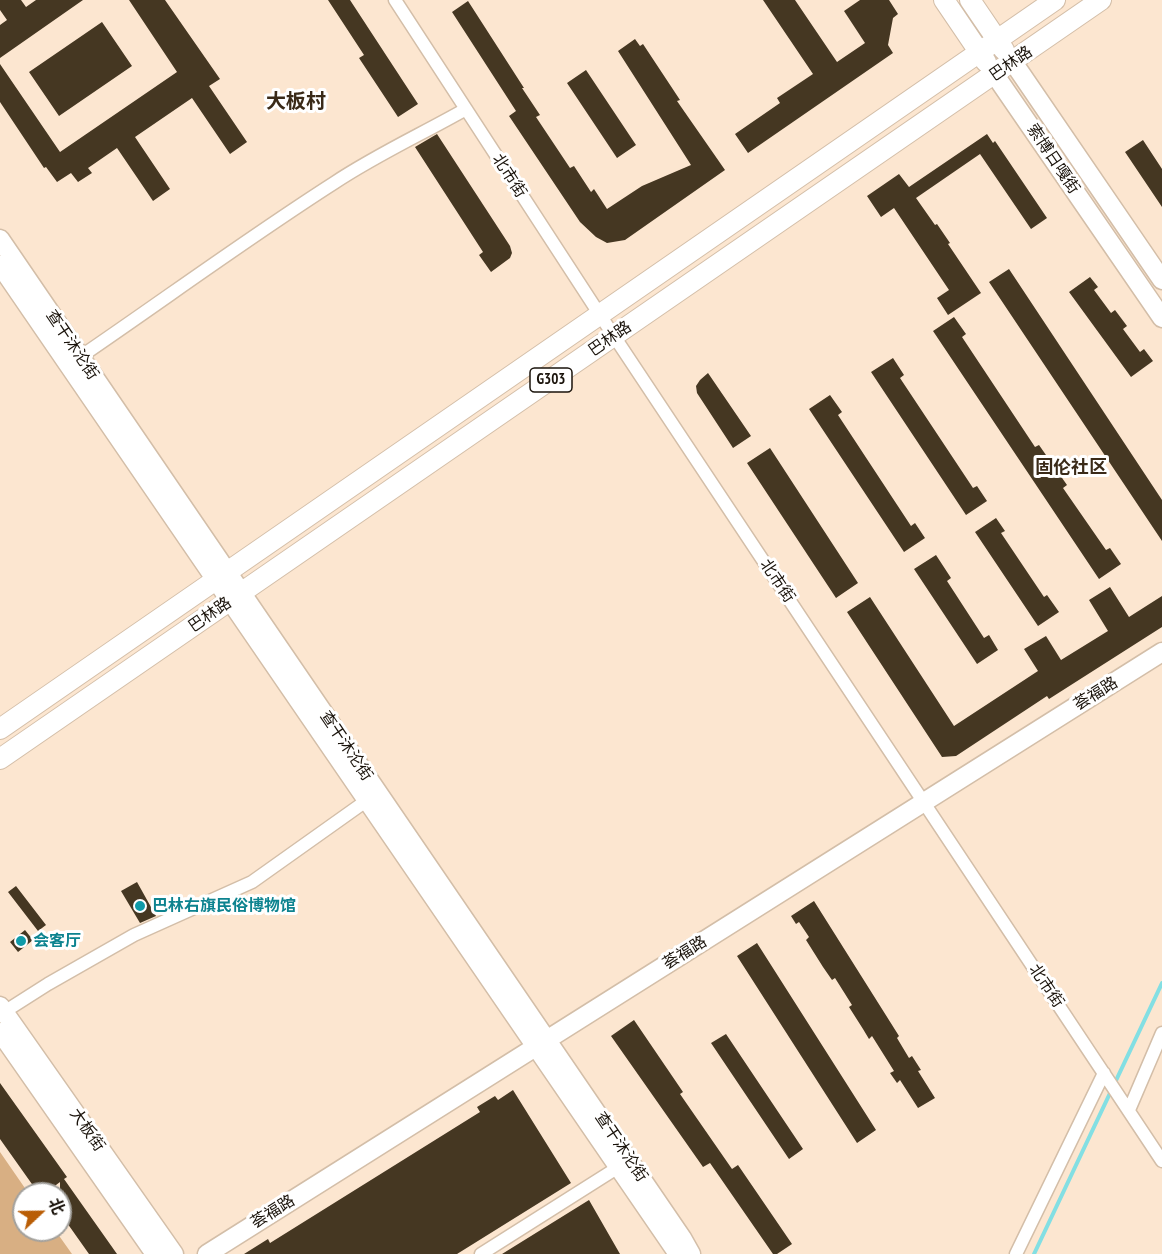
<!DOCTYPE html>
<html>
<head>
<meta charset="utf-8">
<style>
  body { margin:0 }
  #map { position:relative; width:1162px; height:1254px; overflow:hidden; background:#fce6d0; font-family:"PT Sans Narrow","Noto Sans SC",sans-serif }
  canvas { display:block }
  .north { position:absolute; left:12px; top:1182px; width:60px; height:60px; box-sizing:border-box; background:#fff; border:2px solid #a3a19d; border-radius:50%; rotate:68deg; font-size:16px; font-weight:700; line-height:24px; text-align:center; color:#1a130b }
  .north::after { content:''; display:block; margin:auto; width:21px; height:27px; background:#b95d05; clip-path:polygon(50% 0,100% 100%,50% 72%,0 100%) }
</style>
</head>
<body>
<div id="map">
<canvas width="1162" height="1254"></canvas>
<div class="north">北</div>
</div>
<script>
const ctx = document.querySelector('canvas').getContext('2d');
ctx.lineJoin = 'round';
function paint(path, color) { ctx.fillStyle = color; ctx.fill(path, 'evenodd'); }
function strokePath(path, color, width, dash) { ctx.strokeStyle = color; ctx.lineWidth = width; ctx.lineCap = dash ? 'butt' : 'round'; ctx.setLineDash(dash || []); ctx.stroke(path); }
function drawText(font, color, halo, rows, align = 'center') {
  ctx.font = font + ' "PT Sans Narrow","Noto Sans SC",sans-serif'; ctx.lineWidth = 6; ctx.setLineDash([]); ctx.textBaseline = 'middle'; ctx.strokeStyle = halo; ctx.fillStyle = color; for (const [text, x, y, turn = 0] of rows) {
    ctx.save(); ctx.translate(x, y); ctx.rotate((+turn || 0) * Math.PI / 180); ctx.textAlign = isNaN(turn) ? turn : align; if (halo) ctx.strokeText(text, 0, 0); ctx.fillText(text, 0, 0); ctx.restore();
  }
}
const green = new Path2D(`
  M0,1152L29,1194H24V1230H55L72,1254H0Z`);
const stream = new Path2D(`
  M1034,1254L1162,983`);
const building = new Path2D(`
  M0,0H21L26,7L36,0H83L0,58V25L7,20L0,10Z
  M129,0H165L220,79L209,86L247,142L230,154L192,98L135,137L170,189L153,201L117,148L88,168L92,173L78,182L71,173L57,182L46,167L44,168L0,102V64L60,152L177,72Z
  M328,0H350L418,104L398,117L359,58L364,55Z
  M763,0H795L837,62L865,43L844,11L860,0H889L898,14L893,18L888,45L893,53L748,153L735,134L780,103L777,98L813,74Z
  M468,1L524,88H522L540,115L536,117L570,168L574,166L591,192L594,189L607,209L642,186L691,165L618,51L635,39L640,46L643,44L680,100L677,101L725,170L625,240L607,243L596,237L580,222L509,116L516,111L452,12Z
  M102,22L132,66L59,116L29,72Z
  M586,70L636,145L617,158L567,83Z
  M437,134L510,246L512,253L510,258L491,272L479,255L483,252L415,147Z
  M987,134L993,143L995,141L1047,218L1031,229L980,154L916,198L935,225L937,224L950,243L948,244L981,293L948,315L937,298L949,290L894,208L881,217L867,196L899,174L909,187Z
  M1143,140L1162,169V207L1125,152Z
  M1009,269L1162,500V541L989,282Z
  M1090,277L1098,287L1094,290L1111,313L1115,310L1127,326L1123,329L1140,352L1144,349L1153,361L1131,377L1069,292Z
  M954,317L966,334L962,337L1035,447L1039,445L1067,485L1063,488L1106,550L1110,548L1121,564L1099,579L933,331Z
  M893,358L904,375L900,378L973,488L977,486L987,501L966,515L871,372Z
  M708,373L751,436L733,448L697,393L696,386L700,380Z
  M830,395L842,412L838,415L911,526L915,523L925,538L904,552L809,409Z
  M770,448L858,583L836,598L747,463Z
  M996,518L1005,531L1001,533L1044,597L1047,595L1059,612L1038,626L975,532Z
  M936,555L951,578L947,581L984,638L989,635L998,650L977,664L914,569Z
  M1110,587L1129,617L1162,596V627L1049,699L1047,696L956,756L942,757L847,612L870,597L954,726L1038,671L1024,649L1046,636L1061,660L1108,631L1089,600Z
  M137,882L156,916L140,923L121,891Z
  M16,886L46,925L38,931L8,892Z
  M814,901L899,1036L897,1038L909,1058L912,1056L921,1070L918,1071L935,1098L918,1108L900,1080L897,1083L890,1073L894,1071L872,1036L869,1039L863,1029L849,1007L852,1005L835,978L832,980L823,967L806,940L809,937L799,922L796,924L791,916Z
  M25,930L33,940L18,952L10,942Z
  M757,943L876,1130L857,1143L737,956Z
  M634,1020L683,1092L680,1094L732,1169L738,1165L792,1244L777,1254H773L710,1163L703,1167L611,1036Z
  M726,1034L803,1149L789,1159L711,1043Z
  M0,1083L67,1177L64,1179L117,1254H89L60,1213V1182L44,1194H39L0,1139Z
  M513,1090L571,1183L457,1254H244L268,1239L270,1243L480,1112L477,1107L495,1096L498,1100Z
  M589,1200L620,1254H502Z`);
const street = new Path2D(`
  M395,0L600,315L1162,1161
  M80,357C165,299 248,238 334,183C376,155 422,134 466,109
  M4,1012L48,984L134,935L252,882L366,801
  M1129,1110L1162,1033
  M481,1254L617,1168
  M1016,1254L1104,1073`);
const secondary = new Path2D(`
  M1013,62L1162,280
  M995,75L1162,318
  M0,239L682,1238L691,1254
  M0,265L678,1254
  M0,1006L174,1254
  M0,1032L155,1254
  M207,1254L1162,652`);
const primary = new Path2D(`
  M944,0L986,62
  M970,0L1004,50
  M0,729L1055,0
  M0,759L1101,0`);
const markers = [
  [140,906,6,"#0f9aa8"],
  [21,941,6,"#0f9aa8"]
];
const shields = [
  [551,380,42]
];
const shieldNames = [
  ["G303",551,380]
];
const streetNames = [
  ["巴林路",1011,64,-35],
  ["索博日嘎街",1053,159,56],
  ["北市街",509,176,57],
  ["巴林路",610,339,-35],
  ["查干沐沦街",72,345,56],
  ["北市街",777,581,56],
  ["巴林路",210,615,-35],
  ["荟福路",1096,694,-32],
  ["查干沐沦街",346,746,56],
  ["荟福路",685,953,-32],
  ["北市街",1046,986,56],
  ["大板街",87,1130,55],
  ["查干沐沦街",621,1147,56],
  ["荟福路",273,1212,-32]
];
const cultureNames = [
  ["巴林右旗民俗博物馆",152,906],
  ["会客厅",33,941]
];
const neighbourhoodNames = [
  ["固伦社区",1071,468]
];
const quarterNames = [
  ["大板村",296,102]
];
paint(green, '#d8af83');
strokePath(stream, '#83dfe3', 4);
paint(building, '#453722');
strokePath(street, '#d3bea8', 15);
strokePath(secondary, '#d3bea8', 21);
strokePath(primary, '#d3bea8', 22);
strokePath(street, '#fff', 12);
strokePath(secondary, '#fff', 18);
strokePath(primary, '#fff', 20);
for (const [x, y, r, color] of markers) { const dot = new Path2D(); dot.arc(x, y, r, 0, 2 * Math.PI); ctx.fillStyle = color; ctx.fill(dot); strokePath(dot, '#fff', 2); }
for (const [x, y, w] of shields) { const box = new Path2D(); box.roundRect(x - w / 2, y - 12, w, 24, 4.5); ctx.fillStyle = '#fff'; ctx.fill(box); strokePath(box, '#1a130b', 1.5); }
drawText('bold 15px', '#1a130b', null, shieldNames);
drawText('16px', '#1a130b', '#fff', streetNames);
drawText('bold 16px', '#0d838f', '#fff', cultureNames, 'left');
drawText('bold 18px', '#3a2a18', '#fff', neighbourhoodNames);
drawText('bold 20px', '#3a2a18', '#fff', quarterNames);
</script>
</body>
</html>
